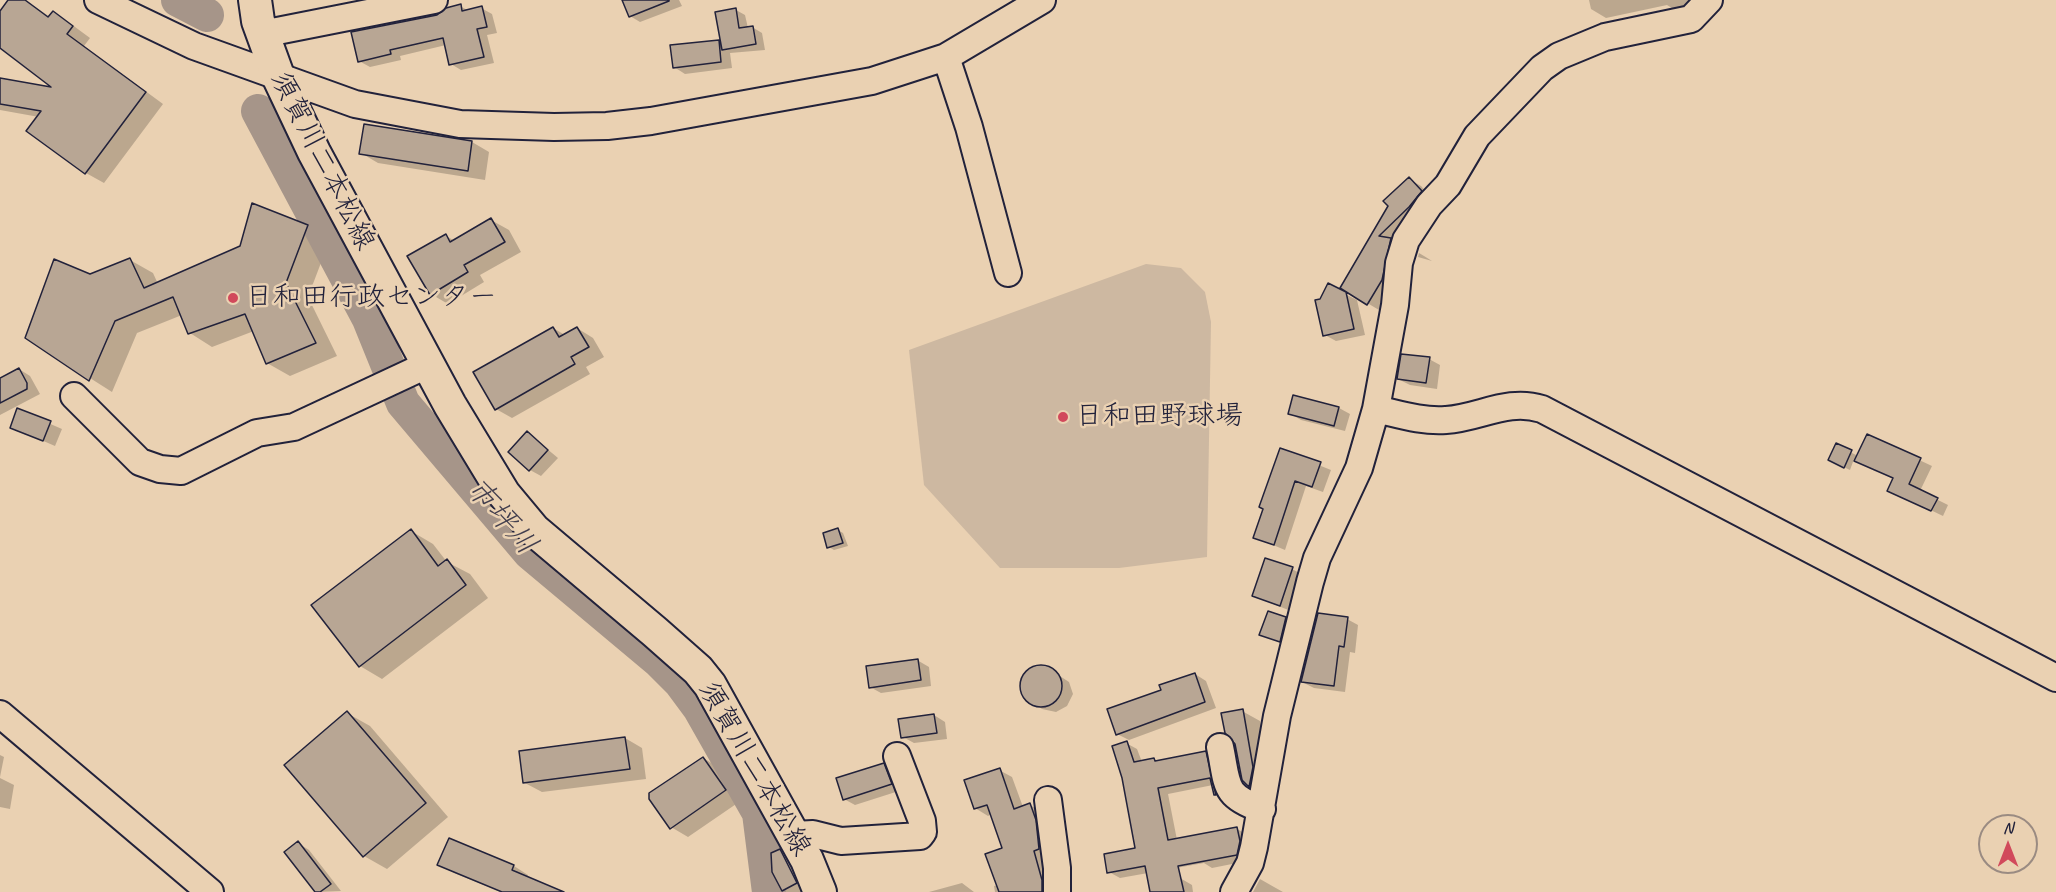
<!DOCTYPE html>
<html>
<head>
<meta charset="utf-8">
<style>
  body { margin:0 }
  #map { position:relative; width:2056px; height:892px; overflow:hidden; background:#ead1b2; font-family:Caveat,sans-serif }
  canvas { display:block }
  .north { position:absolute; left:1978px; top:814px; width:60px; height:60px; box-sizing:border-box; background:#ead1b2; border:2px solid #9a8b82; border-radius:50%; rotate:0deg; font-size:16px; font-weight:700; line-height:24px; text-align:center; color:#22223b }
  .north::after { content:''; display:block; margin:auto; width:21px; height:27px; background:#d1495b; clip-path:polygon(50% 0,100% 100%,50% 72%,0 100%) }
</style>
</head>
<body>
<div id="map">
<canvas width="2056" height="892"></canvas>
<div class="north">N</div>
</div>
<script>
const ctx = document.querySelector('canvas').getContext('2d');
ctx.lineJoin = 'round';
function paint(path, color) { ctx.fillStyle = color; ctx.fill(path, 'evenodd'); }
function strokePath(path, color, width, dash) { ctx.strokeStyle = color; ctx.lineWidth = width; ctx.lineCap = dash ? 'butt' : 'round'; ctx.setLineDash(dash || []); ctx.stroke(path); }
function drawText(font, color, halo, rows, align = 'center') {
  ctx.font = font + ' Caveat,"Klee One",sans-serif'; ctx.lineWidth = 5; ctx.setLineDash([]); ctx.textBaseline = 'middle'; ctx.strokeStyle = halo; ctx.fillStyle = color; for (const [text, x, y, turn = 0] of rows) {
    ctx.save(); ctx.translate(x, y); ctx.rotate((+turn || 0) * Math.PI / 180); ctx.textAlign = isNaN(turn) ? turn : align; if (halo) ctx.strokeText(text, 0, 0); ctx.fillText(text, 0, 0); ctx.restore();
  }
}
const green = new Path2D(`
  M1146,264L1181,268L1205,292L1211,322L1207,557L1119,568H1000L924,485L909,350Z`);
const shadow = new Path2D(`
  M10,0H25L50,17L53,13L71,24L90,38L84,46L163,104L104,183L86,173L39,117L0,110V79L57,90L0,46V15Z
  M626,0H679L682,6L640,22L630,16Z
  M1589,0H1689V9L1675,10L1667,5L1606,18L1591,9Z
  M460,6L469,11L481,8L492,14L497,33L487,35L494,63L461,70L451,64L446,45L400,56L401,60L370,67L359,61Z
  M736,10L745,15L748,28L752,27L762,33L765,50L730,53L732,68L685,74L674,67L718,41L722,43Z
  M472,142L489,152L485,180L378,163L361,153Z
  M1409,179L1421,186L1432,198L1392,240L1402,246L1393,287L1379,310L1342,288Z
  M491,220L509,230L521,252L480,275L484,282L448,304L431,294L446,236L455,241Z
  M307,226L330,239L308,297L337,356L290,376L267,363L254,331L212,347L190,333L182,315L137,333L112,392L27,338L90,275L130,260L153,273L158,284Z
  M1419,253L1424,256L1432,261L1418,257Z
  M1345,294L1357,300L1365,335L1336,341L1325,335Z
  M553,328L565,335L577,328L593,338L604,357L586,367L590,374L512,418L496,409Z
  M1429,359L1440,365L1437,389L1410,385L1398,379Z
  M19,369L30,376L40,394L0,415V379Z
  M1294,396L1339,408L1350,414L1345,431L1301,420L1289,413Z
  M18,410L62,429L55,446L11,427Z
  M528,433L558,458L541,476L530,470Z
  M1868,436L1932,466L1920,491L1948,505L1943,516L1889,490L1894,479L1854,459L1850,470L1835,463L1836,445L1858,456Z
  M1281,450L1331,470L1323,492L1306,486L1285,550L1254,537Z
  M838,530L843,533L848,546L834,550L829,547Z
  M411,531L433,544L447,562L470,574L488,598L382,679L360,666Z
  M1292,569L1303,575L1291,611L1253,596Z
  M1285,618L1297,625L1291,647L1261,634Z
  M1347,619L1358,625L1355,653L1350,652L1345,692L1314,688L1302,682Z
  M917,660L929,667L931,686L881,693L870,687Z
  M1040,666L1046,667L1069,682L1073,694L1067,706L1056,712L1042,709L1025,697L1021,684L1027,671Z
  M1195,674L1206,681L1216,708L1129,740L1117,734L1163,691Z
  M1242,711L1260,721L1270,778L1266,795L1244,779Z
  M347,713L370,726L448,817L387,869L364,856Z
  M934,715L945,722L947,739L914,743L903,737Z
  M625,738L642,748L646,779L542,792L525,783Z
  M1126,743L1137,749L1142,762L1154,759L1158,762L1205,753L1216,759L1226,801L1215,794L1213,785L1168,794L1177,840L1237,829L1248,835L1247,861L1212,868L1204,863L1120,878L1109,872L1137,850Z
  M0,755L4,757L0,777Z
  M703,758L720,768L742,800L688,837L671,827L649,796Z
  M884,765L895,771L902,790L855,805L844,799Z
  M999,770L1012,777L1023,807L1030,805L1042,812L1053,892H995L994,886L998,885L1004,849L992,814L988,816L975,808Z
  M0,778L14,785L10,809L0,807Z
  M450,840L514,866L528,875L527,878L561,892H501L454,873L439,864Z
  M298,843L309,850L341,891L317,892Z
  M780,850L791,857L808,892H778L773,854Z
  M1180,878L1192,885L1193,892H1151Z
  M1260,879L1274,887L1283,892H1253Z
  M962,883L974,892H929Z`);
const river = new Path2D(`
  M178,0L207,15
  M258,111L369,319L403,403L530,553L659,661L680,682L700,709L759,813L769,892`);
const building = new Path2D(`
  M8,0H25L48,17L53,11L73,26L67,34L146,92L85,174L26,131L41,111L0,104V78L51,87L0,48V11Z
  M622,0H669V1L629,17Z
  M461,4L462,11L482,6L487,27L477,29L484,57L449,65L443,38L390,50L391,54L358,62L351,32L437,15L446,8Z
  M736,8L739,28L753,26L756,44L722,50L715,12Z
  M719,40L721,62L673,68L670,45Z
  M364,124L472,141L468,171L359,154Z
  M1409,177L1422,191L1409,207L1379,236L1391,238L1382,280L1367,305L1340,288L1388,206L1383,201Z
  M252,203L308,225L286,283L316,343L266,364L245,314L188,334L173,297L115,321L89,381L25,338L54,259L90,274L130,258L144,288L240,246Z
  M491,218L505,242L464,265L468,272L430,295L407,256L446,234L450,242Z
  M1328,283L1346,292L1354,329L1323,336L1315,300L1320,299Z
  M553,327L559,337L577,327L589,347L571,357L575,364L495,410L473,372Z
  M1401,354L1430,357L1426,383L1397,379Z
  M19,368L27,383V389L0,403V378Z
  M1293,395L1339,407L1334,426L1288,414Z
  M17,408L51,421L43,441L10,428Z
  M527,431L548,450L529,471L508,452Z
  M1867,434L1921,458L1909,484L1938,498L1931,511L1887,491L1893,478L1854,461Z
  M1836,443L1852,450L1844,468L1828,460Z
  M1280,448L1321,462L1312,487L1295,481L1274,545L1253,538L1263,509L1259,507Z
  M838,528L843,543L827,548L823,533Z
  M411,529L438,566L447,559L466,585L359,667L311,605Z
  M1265,558L1293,567L1280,606L1252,596Z
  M1268,611L1286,617L1280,642L1259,635Z
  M1318,613L1348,617L1344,647L1339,646L1334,686L1301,682Z
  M918,659L921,680L869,688L866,666Z
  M1020 686a21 21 0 1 1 42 0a21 21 0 1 1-42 0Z
  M1195,673L1205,702L1116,735L1107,709L1161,690L1159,685Z
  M1243,709L1253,767L1249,787L1242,780L1235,744L1225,733L1221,713Z
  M347,711L426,803L363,857L284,765Z
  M934,714L937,733L901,738L898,719Z
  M625,737L630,769L523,783L519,751Z
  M1127,741L1134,762L1154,758L1155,761L1206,751L1216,795H1214L1210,778L1158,788L1168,840L1237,827L1240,841L1237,855L1178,866L1184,892H1150L1145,866L1107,873L1104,854L1135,848L1122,778L1112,746Z
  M703,757L726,790L670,829L649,799V793Z
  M884,763L892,784L843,800L836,778Z
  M1000,768L1014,809L1030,803L1036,820L1039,849L1034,851L1042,880V892H999L985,854L1002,848L987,805L974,809L964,780Z
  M449,838L514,865L512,870L564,892H502L437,865Z
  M298,841L331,884L320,892H315L284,852Z
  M780,849L797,883L782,891L772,872L771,853Z`);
const minor = new Path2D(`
  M98,0L194,46L355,104L460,124L554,127L607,126L651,121L872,81L946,57L1042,0
  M262,34L434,0
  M946,57L969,127L1008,273
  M74,396L140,462L160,469L181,471L257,433L294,427L429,364
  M1376,409C1398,414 1423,422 1446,420C1480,418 1507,398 1542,409L2056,678
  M0,714L210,892
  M1220,747C1228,784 1222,796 1262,809
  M1048,800L1057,868V892
  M794,835L813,834L841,841L920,836L923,832L922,821L897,756
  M1234,892L1250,863L1254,847L1277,716L1310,582L1317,558L1359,468L1376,409L1395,305L1399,263L1406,240L1429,205L1448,185L1477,136L1542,68L1559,56L1605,37L1691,19L1709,0`);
const major = new Path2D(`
  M255,0L258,21L278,76L314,152L450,405L504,494L534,530L655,632L698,670L710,685L807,860L820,892`);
const markers = [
  [233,298,6,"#d1495b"],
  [1063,417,6,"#d1495b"]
];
const streetNames = [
  ["須賀川二本松線",322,161,63],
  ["須賀川二本松線",754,769,60]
];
const poiNames = [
  ["日和田行政センター",245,298],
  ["日和田野球場",1075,417]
];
const waterNames = [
  ["市坪川",501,517,49]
];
paint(green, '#cdb8a1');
paint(shadow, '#0003');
strokePath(river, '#a69589', 34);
paint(building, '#b8a694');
strokePath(building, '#22223b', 1.5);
strokePath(minor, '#22223b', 30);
strokePath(major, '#22223b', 36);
strokePath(minor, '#ead1b2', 26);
strokePath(major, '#ead1b2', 32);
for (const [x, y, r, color] of markers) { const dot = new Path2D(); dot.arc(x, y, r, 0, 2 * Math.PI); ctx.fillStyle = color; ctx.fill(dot); strokePath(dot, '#ead1b2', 2); }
drawText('28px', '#22223b', '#ead1b2', streetNames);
drawText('28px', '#22223b', '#ead1b2', poiNames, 'left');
drawText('italic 30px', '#433f4e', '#ead1b2', waterNames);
</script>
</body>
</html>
